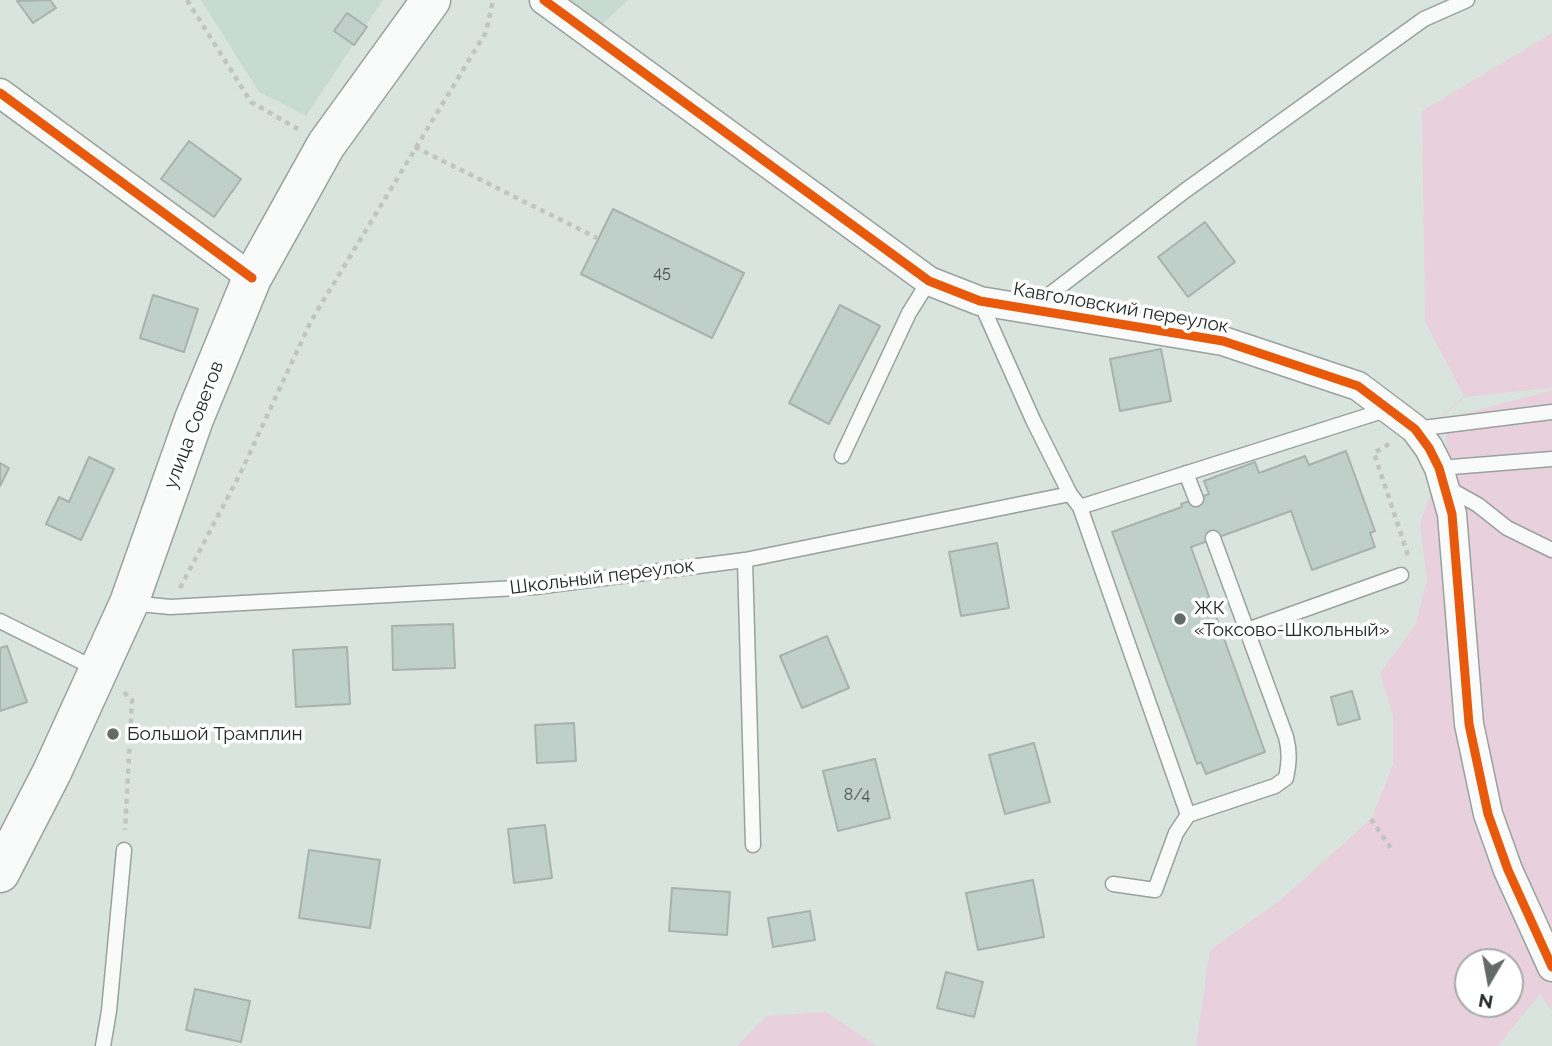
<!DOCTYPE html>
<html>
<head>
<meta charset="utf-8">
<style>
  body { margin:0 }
  #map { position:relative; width:1552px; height:1046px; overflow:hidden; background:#d9e4df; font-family:Raleway,sans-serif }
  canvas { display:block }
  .north { position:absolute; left:1454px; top:948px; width:70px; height:70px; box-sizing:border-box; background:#fff; border:2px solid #a7aaa9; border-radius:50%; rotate:190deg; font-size:19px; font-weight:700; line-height:28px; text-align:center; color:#222a27 }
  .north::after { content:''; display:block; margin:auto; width:24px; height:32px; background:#626b67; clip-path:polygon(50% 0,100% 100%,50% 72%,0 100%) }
</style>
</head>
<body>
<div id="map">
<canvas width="1552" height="1046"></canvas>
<div class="north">N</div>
</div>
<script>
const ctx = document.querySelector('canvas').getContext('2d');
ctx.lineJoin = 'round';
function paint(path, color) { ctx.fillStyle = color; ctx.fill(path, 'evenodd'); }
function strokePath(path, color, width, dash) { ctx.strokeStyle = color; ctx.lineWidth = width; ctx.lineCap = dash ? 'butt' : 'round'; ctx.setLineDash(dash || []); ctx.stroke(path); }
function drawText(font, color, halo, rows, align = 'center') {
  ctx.font = font + ' Raleway,sans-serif'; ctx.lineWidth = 7; ctx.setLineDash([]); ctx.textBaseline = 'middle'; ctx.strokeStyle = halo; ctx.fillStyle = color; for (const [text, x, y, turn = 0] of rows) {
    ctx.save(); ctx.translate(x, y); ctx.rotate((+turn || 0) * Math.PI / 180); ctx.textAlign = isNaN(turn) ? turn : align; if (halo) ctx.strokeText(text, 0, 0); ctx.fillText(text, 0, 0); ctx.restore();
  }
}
const built = new Path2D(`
  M201,0H383L306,116L259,92Z
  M571,0H628L598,28Z`);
const green = new Path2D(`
  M1552,33V388L1465,397L1414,441L1436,477L1455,581L1445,419L1552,390V1010L1544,1001L1541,993L1498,1046H1196L1210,950L1278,902L1371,819L1393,765V717L1380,673L1415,626L1427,580L1420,524L1436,478L1414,441L1464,396L1425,321L1422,111ZM1468,962H1510V1004H1468Z
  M826,1012L877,1046H737L766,1016Z`);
const building = new Path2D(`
  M50,0L56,8L33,23L17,1Z
  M347,13L367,27L354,45L334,31Z
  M189,141L241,179L214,217L161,179Z
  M613,209L744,273L712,338L581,274Z
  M1205,222L1235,262L1188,297L1158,257Z
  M153,295L198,309L184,352L140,338Z
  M840,305L880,326L829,424L789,403Z
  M1161,349L1171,401L1120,411L1110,359Z
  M1346,451L1375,531L1370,533L1375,547L1312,570L1291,511L1191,547L1265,752L1206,774L1201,762L1197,764L1112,532L1182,507L1181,504L1209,494L1204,481L1255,462L1259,473L1305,456L1309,465Z
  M89,457L114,469L81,540L46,524L59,497L69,502Z
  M0,463L9,468L0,486Z
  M997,543L1009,608L961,616L949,552Z
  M453,624L455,668L393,670L392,626Z
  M827,636L849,688L802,708L780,656Z
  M7,646L27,702L0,711V648Z
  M347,647L350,704L296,707L293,650Z
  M1352,691L1360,719L1338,725L1331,697Z
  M574,723L576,761L537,763L535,725Z
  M1034,743L1050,802L1005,814L989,755Z
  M875,759L890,818L838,831L823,771Z
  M545,825L552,878L514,883L508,829Z
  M309,850L380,860L370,928L299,918Z
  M1033,880L1044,937L978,950L966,893Z
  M672,888L730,892L727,935L669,931Z
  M810,911L815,940L773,947L768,918Z
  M946,972L983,982L974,1017L937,1008Z
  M195,989L250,1001L241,1042L186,1030Z`);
const path = new Path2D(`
  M187,0L251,102L298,129
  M415,147L597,238
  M1389,444L1374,453L1407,552V558
  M180,588L240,474L311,321L486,32L493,0
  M124,692L132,700L125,830
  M1371,819L1393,851`);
const lane = new Path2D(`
  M980,301L1033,420L1070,494L1080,507L1188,815L1176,833L1155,890L1113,884
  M1032,308L1186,190L1424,19L1467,0
  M1415,429L1552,412
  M842,456L909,313L929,281
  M1439,468L1552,459
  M1186,473L1196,499
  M1446,487L1478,505L1507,528L1552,550
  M1080,507L1389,409
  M745,560L753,845
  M130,603L170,607L535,587L745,560L1070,494
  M0,621L96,669
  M1247,630L1401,575
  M1188,815L1275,786L1286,778C1289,763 1290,752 1286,737L1213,538
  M103,1046L109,1011L124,850`);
const street = new Path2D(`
  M544,0L929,281L980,301L1223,341L1358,386L1415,429L1429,448L1439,468L1452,514L1469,724L1488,814L1508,870L1552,967
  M0,93L252,278`);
const secondary = new Path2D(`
  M0,873L52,772L129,603L194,419L252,278L326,145L431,0`);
const cycleway = new Path2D(`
  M544,0L929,281L980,301L1223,341L1358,386L1415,429L1429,448L1439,468L1452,514L1469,724L1488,814L1508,870L1552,967
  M0,93L252,278`);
const markers = [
  [1180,619,7,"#626b67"],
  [113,734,7,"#626b67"]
];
const numberNames = [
  ["45",662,273],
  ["8/4",857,795]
];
const streetNames = [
  ["Кавголовский переулок",1121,308,10],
  ["улица Советов",194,425,-69],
  ["Школьный переулок",602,577,-7]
];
const poiNames = [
  ["ЖК",1194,608],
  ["«Токсово-Школьный»",1194,630],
  ["Большой Трамплин",127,734]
];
paint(built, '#c7dbd3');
paint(green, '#e8d1dc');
paint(building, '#bfcfc9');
strokePath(building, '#a9b1ae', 2);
strokePath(lane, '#99a19e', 17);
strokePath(street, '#99a19e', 31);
strokePath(secondary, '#99a19e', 41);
strokePath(path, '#c1c4c2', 4.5, [5, 5]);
strokePath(lane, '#f9fbfa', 14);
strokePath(street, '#f9fbfa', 28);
strokePath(secondary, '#f9fbfa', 38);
strokePath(cycleway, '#e8590c', 9);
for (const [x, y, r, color] of markers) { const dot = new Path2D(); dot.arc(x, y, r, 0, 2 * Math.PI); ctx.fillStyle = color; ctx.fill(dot); strokePath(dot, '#fff', 2.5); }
drawText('16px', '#4a5450', null, numberNames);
drawText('19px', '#222a27', '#fff', streetNames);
drawText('19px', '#222a27', '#fff', poiNames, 'left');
</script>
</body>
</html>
